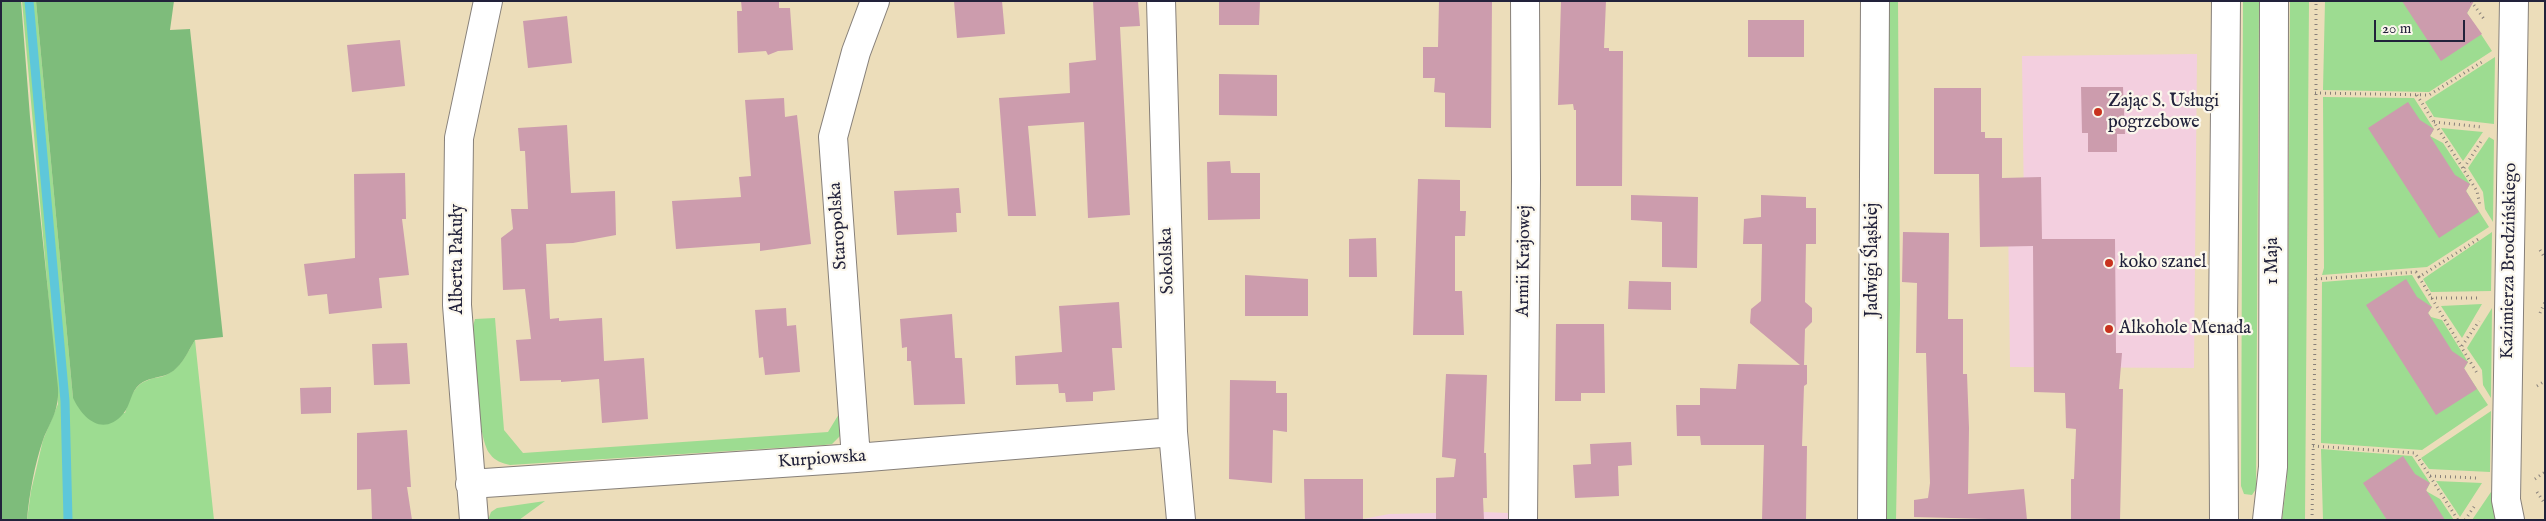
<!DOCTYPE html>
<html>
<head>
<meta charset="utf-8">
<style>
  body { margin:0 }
  #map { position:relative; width:2546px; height:521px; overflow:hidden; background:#ecddba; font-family:"IM FELL English",serif }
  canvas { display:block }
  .frame { position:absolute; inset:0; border:2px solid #22223b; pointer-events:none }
  .scale { position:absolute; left:2374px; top:20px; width:91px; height:22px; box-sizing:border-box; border:2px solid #22223b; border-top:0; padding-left:6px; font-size:15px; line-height:18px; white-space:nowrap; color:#22223b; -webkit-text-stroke:4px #fbf7ec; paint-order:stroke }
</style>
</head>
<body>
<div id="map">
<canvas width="2546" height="521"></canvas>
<div class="frame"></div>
<div class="scale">20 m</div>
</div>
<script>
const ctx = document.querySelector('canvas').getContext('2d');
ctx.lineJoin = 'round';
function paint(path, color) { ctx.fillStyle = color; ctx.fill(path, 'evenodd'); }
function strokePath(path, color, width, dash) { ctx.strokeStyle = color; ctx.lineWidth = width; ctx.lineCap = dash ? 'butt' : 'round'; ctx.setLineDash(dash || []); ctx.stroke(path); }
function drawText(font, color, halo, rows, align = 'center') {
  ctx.font = font + ' "IM FELL English",serif'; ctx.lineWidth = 4.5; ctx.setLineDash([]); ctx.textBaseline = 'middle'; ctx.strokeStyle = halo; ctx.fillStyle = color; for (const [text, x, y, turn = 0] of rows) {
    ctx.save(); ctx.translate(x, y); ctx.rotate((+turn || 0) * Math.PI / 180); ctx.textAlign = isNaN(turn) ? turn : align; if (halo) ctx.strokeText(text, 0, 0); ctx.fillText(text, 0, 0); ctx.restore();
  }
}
const built = new Path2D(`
  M2197,54L2194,368L2010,367L2008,214L2024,213L2022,56Z
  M1484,512L1508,513V520H1325L1363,519L1389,514Z`);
const green = new Path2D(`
  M22,1H36L73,398L125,413C129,401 133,386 146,381C153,377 162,378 168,374C182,366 187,353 195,340L214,520H27L31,491L43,440L58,404Z
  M1885,1H1898L1900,304L1896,520H1882Z
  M2243,1H2259L2256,489L2252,495L2244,494L2241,486Z
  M2290,1H2309L2305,520H2282L2287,479Z
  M2325,1H2468L2471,6L2467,13L2492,51L2429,92L2323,90Z
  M2495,57L2494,124L2434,117L2425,102Z
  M2323,97L2414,98L2434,129L2430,136L2443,143L2470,184L2466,191L2489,227L2427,267L2322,275L2324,268Z
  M2441,128L2483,132L2463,161Z
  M2489,137L2494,140L2493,222L2485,209L2483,192L2468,168Z
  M2492,232L2491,291L2431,292L2423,279Z
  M2412,275L2432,307L2428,313L2431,317L2442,320L2468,362L2464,369L2488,405L2422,450L2321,443L2322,282Z
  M2482,304L2462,338L2441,306Z
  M2492,308L2491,398L2483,385L2482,370L2467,348Z
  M495,318L504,430L523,453L828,432L842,409L841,435L832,444L824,445L510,465C502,463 495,461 490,454C476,436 476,352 473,326L475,319Z
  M2491,411L2490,472L2429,469L2421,458Z
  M2321,449L2412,456L2430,483L2426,491L2440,499L2454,520H2323Z
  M2436,481L2482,483L2460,517Z
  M2491,492L2494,494L2495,520H2472Z
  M545,501L519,520H488L491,512L497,508Z`);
const forest = new Path2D(`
  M1,1H21L30,117L58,388C59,411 51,420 43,440C35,463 29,495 27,520H1Z
  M36,1H174L170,30L190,29L223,337L195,340C187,353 181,369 166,375C157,378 148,378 140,384C130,392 131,405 123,414C103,437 83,419 73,398Z`);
const stream = new Path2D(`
  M29,1L65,401L68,520`);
const building = new Path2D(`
  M741,1H779V8H790L793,50L778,51L768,55L766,51L738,53L737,11H742Z
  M954,1H1002L1005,34L957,38Z
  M1093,1H1138L1140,26L1120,27L1130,215L1088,218L1084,122L1028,126L1036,216H1008L999,98L1070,93L1069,63L1096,60Z
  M1219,1H1260L1259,25H1219Z
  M1439,1H1492L1491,128L1445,127V93L1434,92L1435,78H1423V47H1438Z
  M1561,1H1606L1604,48H1609V51H1623L1622,186H1576V110H1574L1573,104L1558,105Z
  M2402,1H2474L2467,13L2482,34L2441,61Z
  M567,16L572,63L528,68L523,21Z
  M1748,20H1804V57H1748Z
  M400,40L405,86L352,92L347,45Z
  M1219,74L1277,75V116L1219,115Z
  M2081,87H2123L2125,134H2117V152H2088V133H2082Z
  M1934,88H1981V132H1985V138H2002V178L2041,177L2042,239H2115L2116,353H2122L2119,389H2123L2120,520H2071V479H2074L2076,429L2066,428L2065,393L2034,392L2033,246L1980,247L1979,174H1934Z
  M784,98L785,117L797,115L811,244L760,251V243L676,249L672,201L741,197L739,177L751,176L745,100Z
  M2408,102L2420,120L2434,129L2430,136L2455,175L2470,184L2466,191L2479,212L2439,238L2368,128Z
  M567,125L571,193L615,191L616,235L573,243L546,244L550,319L559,318V321L602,318L604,361L644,358L648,419L602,423L599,379L561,382V380L520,381L516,340L531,339L525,289L503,290L501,238L513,229L511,209H528L525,151H520L518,128Z
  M1230,161L1231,173H1260V219L1208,220L1207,162Z
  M405,173L406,219H402L409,275L379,278L382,308L329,314L327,294L308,296L304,264L355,258L354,174Z
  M1418,179L1460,180V211H1466L1465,236H1455V291H1462L1464,335H1413Z
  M959,188L961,213H956L957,232L897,235L894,191Z
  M1631,195L1698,197L1697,268L1662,267V222L1631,220Z
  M1761,195L1806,197V208H1816V244H1806L1805,302L1812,308V322L1805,329L1804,365H1807V384L1804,386L1802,446H1807L1806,520H1762L1764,445H1701L1700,436H1677L1676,405H1700V388L1736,389L1738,364L1800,365L1750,323L1751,309L1761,301L1762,244H1743L1744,219L1761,217Z
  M1903,232L1949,233L1948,319H1963V374H1967L1969,428L1968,494L2024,489L2027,520L1914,517V500L1928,498L1930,483L1926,353H1916L1917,283L1902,282Z
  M1376,238L1377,277H1349V239Z
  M1245,275L1308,279V316H1245Z
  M2406,279L2417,297L2432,307L2428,313L2452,351L2468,362L2464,368L2477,389L2436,415L2366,305Z
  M1629,281L1671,282V310L1628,309Z
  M1119,302L1122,348H1112L1115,390L1093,392V401L1066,402L1065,393H1059L1058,384L1016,385L1015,356L1062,352L1059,306Z
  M786,308L787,326L796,325L800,372L765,375L763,357L759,358L755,310Z
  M952,314L955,358H962L965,404L914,405L911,361H907V347L902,348L900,319Z
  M1556,324H1604L1605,393H1581V401H1555Z
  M407,343L410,384L374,385L372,344Z
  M1446,374L1487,375L1484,453H1486L1487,498H1483L1484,520H1436V478L1454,477L1456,459L1442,457Z
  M1230,380L1276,381V393H1287V432L1273,430L1272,483L1229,479Z
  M331,387V413L301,414L300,388Z
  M407,430L411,487H407L412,520H372L371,489L357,490V433Z
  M1631,442L1632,465L1618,466L1619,496L1575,498L1573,465L1591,464L1590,444Z
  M2403,456L2415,474L2430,483L2426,490L2445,520H2387L2363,483Z
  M1304,479H1363V519L1305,520Z`);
const path = new Path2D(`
  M2471,1L2484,19
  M2315,93L2429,95L2485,60
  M2417,95L2477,191L2480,206
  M2434,122L2482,127
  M2464,168L2482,140
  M2540,250L2545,258
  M2419,277L2477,373
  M2316,279L2416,272L2419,277L2480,238
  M2431,298H2480
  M2540,313L2545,302
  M2462,346L2479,321
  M2537,386L2545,381
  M2313,446L2415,453L2458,520
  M2430,476L2477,478
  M2535,479L2545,472
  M2537,492L2545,504
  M2312,520L2316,279V1
  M2465,520L2476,504`);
const minor = new Path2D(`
  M1161,1L1173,432L1181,520
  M856,458L833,137L856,52L875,1
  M470,484L856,458L1173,432
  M474,520L457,305L459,138L488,1
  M1523,520L1526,179L1525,1
  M1872,520L1875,1
  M2510,520L2506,500L2514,1`);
const major = new Path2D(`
  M2224,520L2223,325L2226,1
  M2267,520L2273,467L2274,1`);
const markers = [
  [2098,112,5,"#c8321e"],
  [2109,263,5,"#c8321e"],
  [2109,329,5,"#c8321e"]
];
const poiNames = [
  ["Zając S. Usługi",2108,102],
  ["pogrzebowe",2108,123],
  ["koko szanel",2119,263],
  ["Alkohole Menada",2119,329]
];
const streetNames = [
  ["Staropolska",839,226,-94],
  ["Alberta Pakuły",458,259,-90],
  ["Jadwigi Śląskiej",1873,260,-90],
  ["Sokolska",1168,261,-92],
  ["Armii Krajowej",1525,261,-89],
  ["1 Maja",2273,261,-90],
  ["Kazimierza Brodzińskiego",2510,261,-89],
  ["Kurpiowska",822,460,-4]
];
paint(built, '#f3cfdf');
paint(green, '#9ddc91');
paint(forest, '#7ebc7b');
strokePath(stream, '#5ec7da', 9);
paint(building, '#cc9cad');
strokePath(minor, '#87807a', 30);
strokePath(major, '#87807a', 30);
strokePath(path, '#87807a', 3, [1, 4]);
strokePath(minor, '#fff', 28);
strokePath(major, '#fff', 28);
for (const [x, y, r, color] of markers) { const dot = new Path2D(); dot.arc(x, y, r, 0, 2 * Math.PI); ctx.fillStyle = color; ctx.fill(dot); strokePath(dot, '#fbf7ec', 2); }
drawText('18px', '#22223b', '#fbf7ec', poiNames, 'left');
drawText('18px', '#22223b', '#fbf7ec', streetNames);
</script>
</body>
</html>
